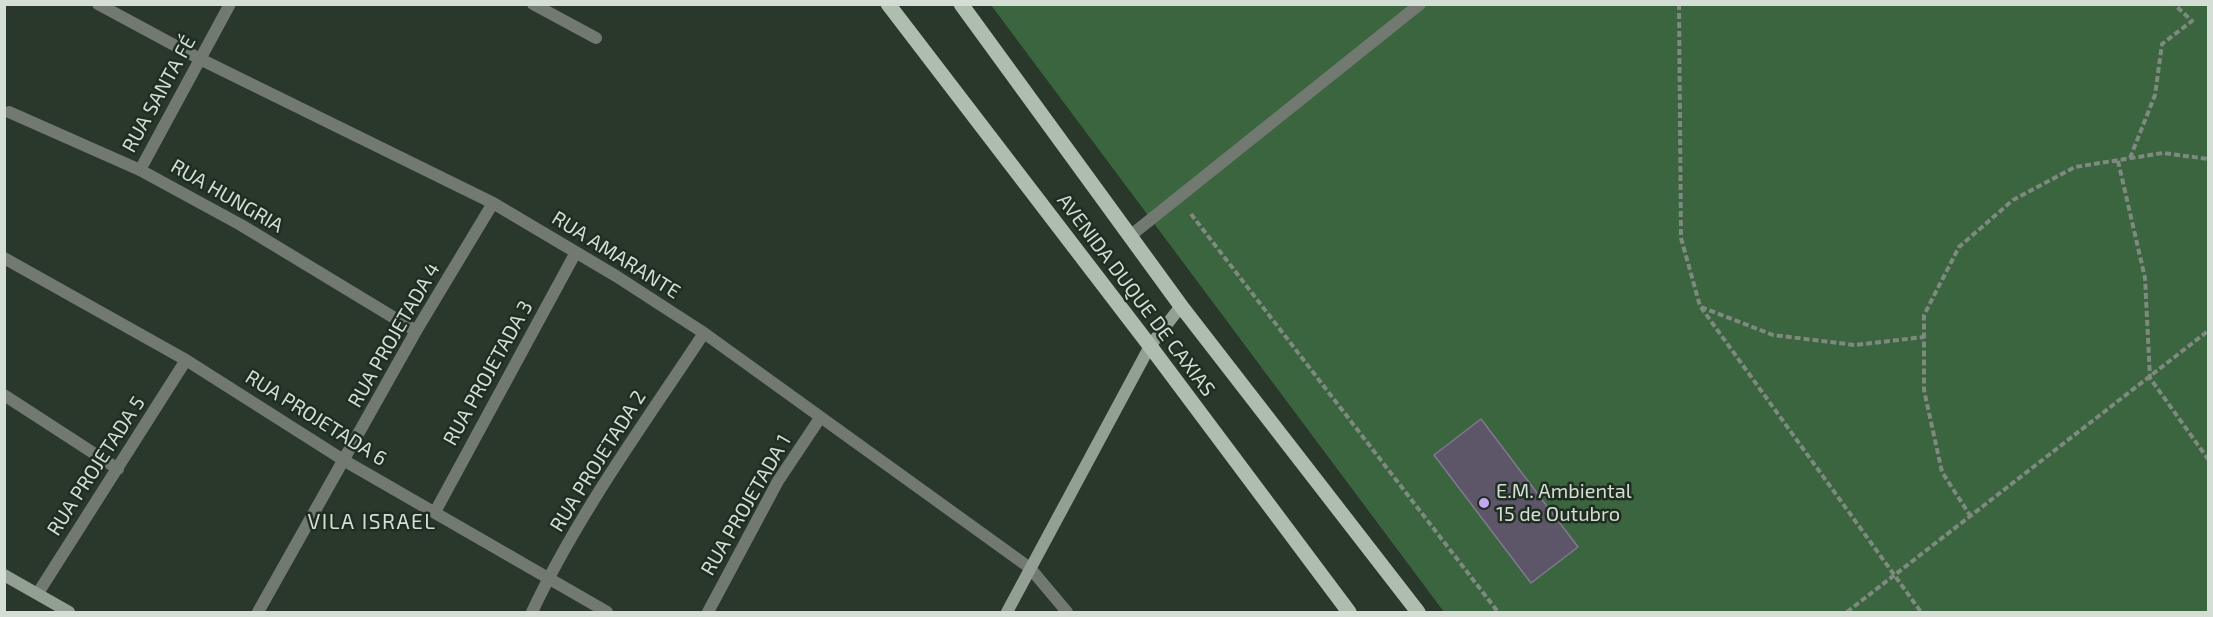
<!DOCTYPE html>
<html>
<head>
<meta charset="utf-8">
<style>
  body { margin:0 }
  #map { position:relative; width:2213px; height:617px; overflow:hidden; background:#29382a; font-family:"Exo 2",sans-serif }
  canvas { display:block }
  .frame { position:absolute; inset:0; border:6px solid #d5ded5; pointer-events:none }
</style>
</head>
<body>
<div id="map">
<canvas width="2213" height="617"></canvas>
<div class="frame"></div>
</div>
<script>
const ctx = document.querySelector('canvas').getContext('2d');
ctx.lineJoin = 'round';
function paint(path, color) { ctx.fillStyle = color; ctx.fill(path, 'evenodd'); }
function strokePath(path, color, width, dash) { ctx.strokeStyle = color; ctx.lineWidth = width; ctx.lineCap = dash ? 'butt' : 'round'; ctx.setLineDash(dash || []); ctx.stroke(path); }
function drawText(font, color, halo, rows, align = 'center') {
  ctx.font = font + ' "Exo 2",sans-serif'; ctx.lineWidth = 5; ctx.setLineDash([]); ctx.textBaseline = 'middle'; ctx.strokeStyle = halo; ctx.fillStyle = color; for (const [text, x, y, turn = 0] of rows) {
    ctx.save(); ctx.translate(x, y); ctx.rotate((+turn || 0) * Math.PI / 180); ctx.textAlign = isNaN(turn) ? turn : align; if (halo) ctx.strokeText(text, 0, 0); ctx.fillText(text, 0, 0); ctx.restore();
  }
}
const green = new Path2D(`
  M991,5H2208V612H1444Z`);
const building = new Path2D(`
  M1481,419L1578,547L1531,583L1434,455Z`);
const path = new Path2D(`
  M1679,4L1681,238L1700,306L1921,612
  M2130,158L2155,95L2162,44L2192,21L2174,4
  M2118,161L2145,278L2150,378L2208,459
  M1191,214L1498,612
  M1701,307L1773,335L1855,345L1924,337
  M1971,517L1942,472L1924,390V315L1959,247L2013,200L2075,167L2163,153L2208,159
  M1847,612L2208,331`);
const lane = new Path2D(`
  M9,112L140,170L241,225L416,331
  M1130,236L1420,4`);
const street = new Path2D(`
  M98,4L200,59L493,203L616,276L704,333L1030,568L1067,612
  M533,4L596,38
  M140,170L230,4
  M4,258L186,360L345,461L607,612
  M4,395L118,469
  M435,512L576,252
  M38,593L186,360
  M258,612L416,331L493,203
  M532,612C578,514 644,424 704,333
  M708,612L778,481L820,418`);
const secondary = new Path2D(`
  M4,575L69,612
  M1007,612L1150,346L1181,306`);
const primary = new Path2D(`
  M888,4L1150,346L1349,612
  M961,4L1181,306L1418,612`);
const markers = [
  [1484,503,6,"#c4a7f1"]
];
const streetNames = [
  ["RUA SANTA FÉ",159,94,-61],
  ["RUA HUNGRIA",227,196,30],
  ["RUA AMARANTE",616,255,32],
  ["AVENIDA DUQUE DE CAXIAS",1136,295,53],
  ["RUA PROJETADA 4",394,335,-60],
  ["RUA PROJETADA 3",488,373,-61],
  ["RUA PROJETADA 6",316,418,32],
  ["RUA PROJETADA 2",598,461,-58],
  ["RUA PROJETADA 5",96,466,-57],
  ["RUA PROJETADA 1",746,505,-60]
];
const poiNames = [
  ["E.M. Ambiental",1496,491],
  ["15 de Outubro",1496,514]
];
const neighbourhoodNames = [
  ["VILA ISRAEL",372,522]
];
paint(green, '#3b653f');
paint(building, '#5d5669');
strokePath(building, '#80798d', 1.5);
strokePath(path, '#7e8a7f', 4, [6, 3]);
strokePath(lane, '#717971', 12);
strokePath(street, '#717971', 12);
strokePath(secondary, '#949f94', 12);
strokePath(primary, '#aebdae', 15);
for (const [x, y, r, color] of markers) { const dot = new Path2D(); dot.arc(x, y, r, 0, 2 * Math.PI); ctx.fillStyle = color; ctx.fill(dot); strokePath(dot, '#1f2e20', 2); }
drawText('20px', '#d5ded5', '#1f2e20', streetNames);
drawText('20px', '#d5ded5', '#1f2e20', poiNames, 'left');
ctx.letterSpacing = '1.5px';
drawText('21px', '#d5ded5', '#1f2e20', neighbourhoodNames);
ctx.letterSpacing = '0px';
</script>
</body>
</html>
